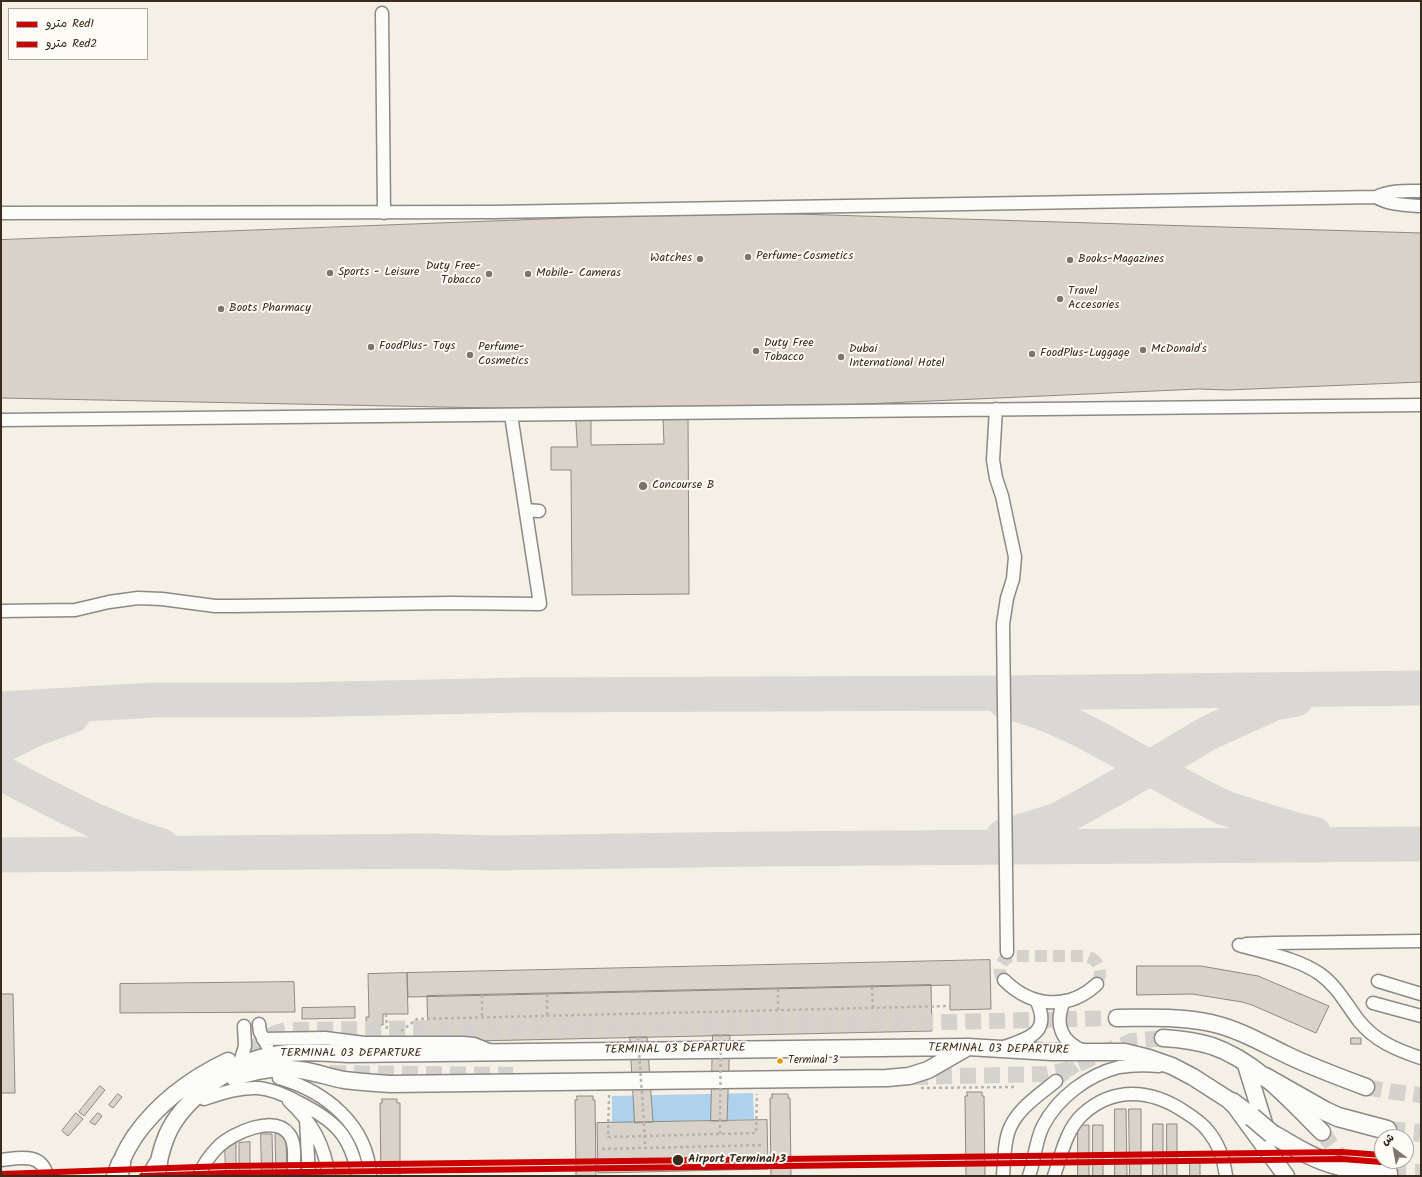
<!DOCTYPE html>
<html>
<head>
<meta charset="utf-8">
<style>
  body { margin:0 }
  #map { position:relative; width:1422px; height:1177px; overflow:hidden; background:#fcfbf8; font-family:Kalam,"Playpen Sans Arabic",sans-serif }
  canvas { display:block }
  .frame { position:absolute; inset:0; border:2px solid #3b2a1e; pointer-events:none }
  .legend { position:absolute; left:8px; top:8px; width:140px; height:52px; box-sizing:border-box; background:#fdfcf7; border:1px solid #afa8a0; margin:0; padding:5px 7px; list-style:none; font-size:12px; color:#3b2a1e }
  .legend li { display:flex; align-items:center; gap:8px; height:20px }
  .legend b { width:20px; border:1px solid #afa8a0 }
  .north { position:absolute; left:1374px; top:1129px; width:40px; height:40px; box-sizing:border-box; background:#fdfcf7; border:1px solid #afa8a0; border-radius:50%; rotate:328deg; font-size:11px; font-weight:700; line-height:16px; text-align:center; color:#3b2a1e }
  .north::after { content:''; display:block; margin:auto; width:14px; height:18px; background:#7f736a; clip-path:polygon(50% 0,100% 100%,50% 72%,0 100%) }
</style>
</head>
<body>
<div id="map">
<canvas width="1422" height="1177"></canvas>
<div class="frame"></div>
<ul class="legend">
<li><b style="height:5px;background:#c00"></b>مترو Red1</li>
<li><b style="height:5px;background:#c00"></b>مترو Red2</li>
</ul>
<div class="north">ش</div>
</div>
<script>
const ctx = document.querySelector('canvas').getContext('2d');
ctx.lineJoin = 'round';
function paint(path, color) { ctx.fillStyle = color; ctx.fill(path, 'evenodd'); }
function strokePath(path, color, width, dash) { ctx.strokeStyle = color; ctx.lineWidth = width; ctx.lineCap = dash ? 'butt' : 'round'; ctx.setLineDash(dash || []); ctx.stroke(path); }
function drawText(font, color, halo, rows, align = 'center') {
  ctx.font = font + ' Kalam,sans-serif'; ctx.lineWidth = 4; ctx.setLineDash([]); ctx.textBaseline = 'middle'; ctx.strokeStyle = halo; ctx.fillStyle = color; for (const [text, x, y, turn = 0] of rows) {
    ctx.save(); ctx.translate(x, y); ctx.rotate((+turn || 0) * Math.PI / 180); ctx.textAlign = isNaN(turn) ? turn : align; if (halo) ctx.strokeText(text, 0, 0); ctx.fillText(text, 0, 0); ctx.restore();
  }
}
const built = new Path2D(`
  M1,1H1421V1176H1ZM9,9H147V59H9ZM1382,1137H1406V1161H1382Z`);
const water = new Path2D(`
  M753,1093L754,1119L612,1123V1096Z`);
const taxiway = new Path2D(`
  M1005,701C1084,720 1148,773 1221,806C1231,811 1242,813 1253,817C1273,823 1293,830 1314,834
  M1,709L154,700H291L524,695L1004,693L1421,688
  M1,746L35,729L73,715
  M1,773C53,800 105,829 162,846
  M1003,837L1058,820L1121,785L1208,733L1274,703L1296,699
  M1,855L429,851L494,853L756,849L1421,844`);
const building = new Path2D(`
  M730,212L1421,233V382L1227,390L1199,389L685,412L1,398V240Z
  M576,416H591V445L664,444L663,417L688,416L689,594L572,595L571,470H551V447H577Z
  M990,960L991,1009L950,1010V985L408,997L407,973Z
  M1137,966H1201L1258,976L1329,1006L1316,1033L1252,1005L1242,1002L1192,994L1137,995Z
  M407,973L408,1014H383V1025H375V1030L367,1031L366,1017H369L368,974Z
  M294,982L295,1012L120,1013V984Z
  M931,985L932,1031L428,1042L427,996Z
  M1,994H13L15,1093H1Z
  M355,1007V1018L302,1019V1008Z
  M713,1035H730L727,1121H711Z
  M630,1037H647L653,1122L635,1123Z
  M1351,1038H1361V1044H1351Z
  M100,1086L105,1090L84,1116L79,1112Z
  M967,1092H982V1096H984L985,1176H966L965,1096H967Z
  M118,1094L122,1097L113,1108L109,1105Z
  M772,1094H788V1098H790L791,1176H771L770,1098H772Z
  M577,1096H593V1100H595L596,1176H576L575,1100H577Z
  M382,1099H397V1103H400V1176H381L380,1103H382Z
  M1115,1109H1126L1127,1176H1115Z
  M1129,1109H1141V1176H1130Z
  M76,1113L83,1119L68,1136L62,1131Z
  M98,1113L102,1116L95,1125L90,1122Z
  M767,1120L768,1169L598,1173L597,1123Z
  M1153,1124H1163V1176H1153Z
  M1167,1124H1177V1176H1167Z
  M1078,1125H1089V1176H1078Z
  M1093,1125H1103V1176H1093Z
  M286,1133L287,1176H276L275,1134Z
  M261,1134H272L273,1176H262Z
  M250,1142V1176H239V1143Z
  M225,1143H236V1176H226Z
  M1190,1161H1200V1176H1190Z`);
const minorTunnel = new Path2D(`
  M1004,980C996,971 1000,960 1011,956H1086C1100,960 1103,972 1097,984
  M1056,1081L1076,1066`);
const majorTunnel = new Path2D(`
  M253,1052C261,1039 271,1033 287,1030L947,1022L1117,1018
  M330,1073L513,1075
  M912,1077L1046,1074L1066,1070L1104,1052L1132,1041L1163,1038
  M1366,1087L1394,1092L1421,1095
  M1322,1132L1343,1160L1351,1176`);
const highwayTunnel = new Path2D(`
  M1387,1130L1421,1133
  M1388,1173H1421`);
const path = new Path2D(`
  M872,987L873,1008
  M778,989V1010
  M547,994V1016
  M482,995V1017
  M386,1014L387,1031
  M401,1031L417,1019L950,1006
  M921,1088L1016,1087
  M609,1095L608,1137L756,1133L757,1094
  M644,1123L645,1148
  M720,1134V1121
  M602,1149L764,1145`);
const minor = new Path2D(`
  M382,13L384,213
  M1376,197C1389,205 1406,205 1421,206
  M1,213L494,212L1376,197C1390,190 1405,191 1421,191
  M996,409L993,460L996,478L1002,496L1015,557L1013,579L1007,598L1003,624L1007,952
  M1,420L1421,405
  M526,510L539,511
  M1,611L75,610L109,602L138,598L162,599L215,606H233L451,603L540,604L511,415
  M1246,944L1274,943L1421,941
  M1239,945C1265,953 1297,958 1320,974C1337,986 1346,1004 1359,1021C1375,1041 1397,1050 1421,1058
  M1004,980C1031,1007 1068,1011 1097,984
  M1378,981L1421,994
  M1064,1001C1054,1024 1061,1042 1084,1051
  M1373,1003L1421,1016
  M259,1024L260,1032L267,1045
  M263,1039L325,1038L364,1043H463L474,1044L489,1050
  M1004,1047C1030,1038 1052,1032 1036,1000
  M239,1066L245,1046L244,1026
  M279,1078C325,1091 368,1125 370,1176
  M204,1099C222,1093 239,1087 258,1088C272,1089 285,1095 298,1102C334,1120 351,1135 358,1176
  M289,1101C313,1123 324,1145 329,1176
  M306,1119L309,1176
  M1,1160C19,1158 42,1152 47,1176
  M199,1176C203,1164 211,1154 219,1146C233,1133 274,1114 289,1134C297,1144 293,1164 294,1176
  M1003,1176C1004,1162 1004,1146 1008,1133C1015,1110 1039,1095 1056,1081
  M1029,1176C1035,1159 1035,1142 1043,1126C1058,1097 1088,1075 1119,1067C1132,1065 1146,1065 1159,1066
  M1054,1176C1061,1156 1066,1130 1082,1115C1113,1086 1151,1089 1185,1112C1193,1117 1202,1123 1208,1131C1219,1144 1224,1160 1226,1176`);
const major = new Path2D(`
  M1117,1018C1149,1018 1180,1016 1211,1023C1238,1029 1262,1043 1287,1055C1312,1067 1339,1077 1366,1087
  M1163,1038C1180,1039 1196,1041 1212,1046C1256,1061 1290,1100 1322,1132
  M1246,1065L1267,1133
  M234,1078C255,1070 277,1066 300,1070C315,1072 329,1077 344,1080C360,1082 375,1083 390,1084L887,1078L909,1076L928,1070L968,1047
  M120,1176C121,1172 120,1168 121,1164C123,1154 130,1144 135,1136C159,1102 190,1079 228,1061
  M157,1176C158,1162 162,1147 167,1135C182,1100 232,1063 268,1056C295,1050 323,1053 350,1054L968,1047L1052,1052H1125L1149,1058L1172,1066L1193,1077L1232,1102L1286,1176`);
const highway = new Path2D(`
  M1265,1077L1325,1111L1338,1117L1387,1130
  M1232,1102L1252,1117
  M1272,1134C1292,1145 1311,1158 1333,1164C1351,1170 1370,1171 1388,1173
  M116,1176L121,1163
  M151,1176L158,1164`);
const pathBridge = new Path2D(`
  M638,1037L644,1123
  M720,1121L721,1035`);
const highwayBridge = new Path2D(`
  M1252,1117L1272,1134`);
const metro1 = new Path2D(`
  M1,1174L226,1166L1342,1152L1382,1155`);
const metro2 = new Path2D(`
  M142,1176L226,1173L1342,1159L1381,1162`);
const markers = [
  [748,257,4,"#7f736a"],
  [700,259,4,"#7f736a"],
  [1070,260,4,"#7f736a"],
  [330,273,4,"#7f736a"],
  [489,274,4,"#7f736a"],
  [528,274,4,"#7f736a"],
  [1060,299,4,"#7f736a"],
  [221,309,4,"#7f736a"],
  [371,347,4,"#7f736a"],
  [1143,350,4,"#7f736a"],
  [756,351,4,"#7f736a"],
  [1032,354,4,"#7f736a"],
  [470,355,4,"#7f736a"],
  [841,357,4,"#7f736a"],
  [643,486,5,"#7f736a"],
  [780,1061,3.5,"#e49a03"],
  [678,1160,6,"#3b2a1e"]
];
const busNames = [
  ["Terminal 3",788,1061]
];
const poiNames = [
  ["Perfume-Cosmetics",756,257],
  ["Watches",692,259,"right"],
  ["Books-Magazines",1078,260],
  ["Duty Free-",481,267,"right"],
  ["Tobacco",481,281,"right"],
  ["Sports - Leisure",338,273],
  ["Mobile- Cameras",536,274],
  ["Travel",1068,292],
  ["Accesories",1068,306],
  ["Boots Pharmacy",229,309],
  ["Duty Free",764,344],
  ["Tobacco",764,358],
  ["FoodPlus- Toys",379,347],
  ["Perfume-",478,348],
  ["Cosmetics",478,362],
  ["Dubai",849,350],
  ["International Hotel",849,364],
  ["McDonald's",1151,350],
  ["FoodPlus-Luggage",1040,354],
  ["Concourse B",652,486]
];
const streetNames = [
  ["TERMINAL 03 DEPARTURE",675,1050,-1],
  ["TERMINAL 03 DEPARTURE",999,1050,1],
  ["TERMINAL 03 DEPARTURE",351,1054]
];
const stopNames = [
  ["Airport Terminal 3",688,1160]
];
paint(built, '#f5f0e5');
paint(water, '#aed1ee');
strokePath(taxiway, '#d9d8d4', 35);
paint(building, '#d8d2c8');
strokePath(building, '#8d8985', 1);
strokePath(minorTunnel, '#d5d1cc', 12, [12, 6]);
strokePath(majorTunnel, '#d5d1cc', 16, [16, 8]);
strokePath(highwayTunnel, '#d5d1cc', 18, [18, 9]);
strokePath(minor, '#8d8985', 15);
strokePath(major, '#8d8985', 19);
strokePath(highway, '#8d8985', 21);
strokePath(path, '#b6b4b1', 2.5, [3, 3]);
strokePath(minor, '#fbfbf9', 12);
strokePath(major, '#fbfbf9', 16);
strokePath(highway, '#fbfbf9', 18);
strokePath(highwayBridge, '#8d8985', 21, []);
strokePath(pathBridge, '#b6b4b1', 2.5, [3, 3]);
strokePath(highwayBridge, '#fbfbf9', 18);
strokePath(metro1, '#c00', 6);
strokePath(metro2, '#c00', 6);
for (const [x, y, r, color] of markers) { const dot = new Path2D(); dot.arc(x, y, r, 0, 2 * Math.PI); ctx.fillStyle = color; ctx.fill(dot); strokePath(dot, '#fdfcf7', 1.5); }
drawText('11px', '#3b2a1e', '#fdfcf7', busNames, 'left');
drawText('12px', '#3b2a1e', '#fdfcf7', poiNames, 'left');
drawText('12px', '#3b2a1e', '#fdfcf7', streetNames);
drawText('bold 12px', '#3b2a1e', '#fdfcf7', stopNames, 'left');
</script>
</body>
</html>
